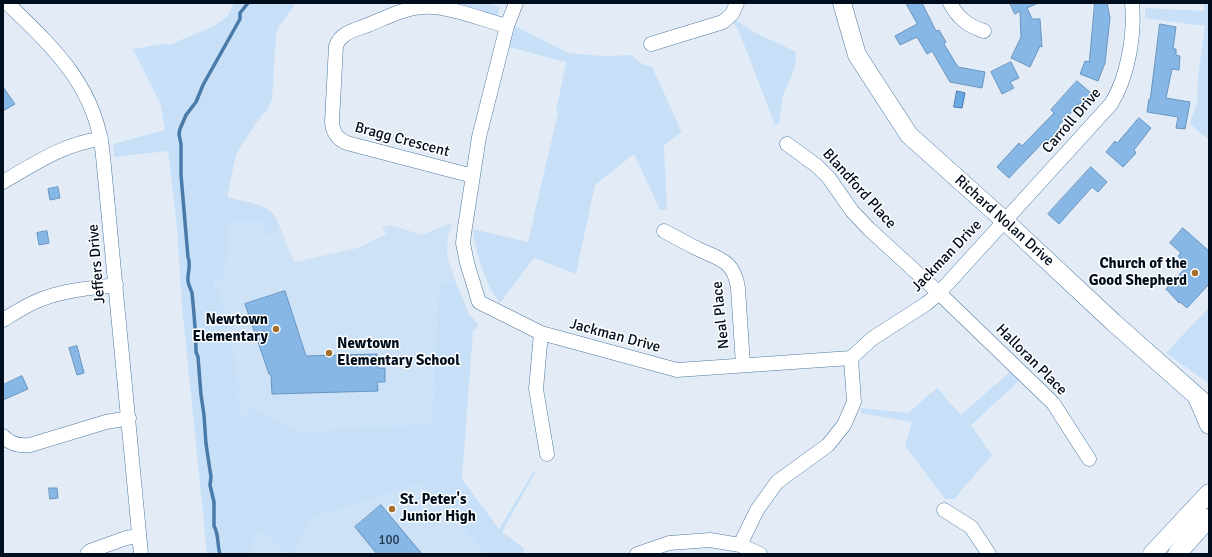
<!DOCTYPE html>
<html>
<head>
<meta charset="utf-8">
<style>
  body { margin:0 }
  #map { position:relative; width:1212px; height:557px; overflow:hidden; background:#e3ecf6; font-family:Signika,sans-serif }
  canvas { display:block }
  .frame { position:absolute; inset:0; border:4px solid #000d1d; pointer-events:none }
</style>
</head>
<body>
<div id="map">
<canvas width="1212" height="557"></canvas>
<div class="frame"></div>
</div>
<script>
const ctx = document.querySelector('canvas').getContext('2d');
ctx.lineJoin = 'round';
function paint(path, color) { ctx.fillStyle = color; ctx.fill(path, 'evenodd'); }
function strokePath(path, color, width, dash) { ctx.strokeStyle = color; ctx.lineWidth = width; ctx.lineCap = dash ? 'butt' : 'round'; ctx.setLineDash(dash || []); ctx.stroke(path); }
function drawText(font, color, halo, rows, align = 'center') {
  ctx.font = font + ' Signika,sans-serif'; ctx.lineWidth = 3; ctx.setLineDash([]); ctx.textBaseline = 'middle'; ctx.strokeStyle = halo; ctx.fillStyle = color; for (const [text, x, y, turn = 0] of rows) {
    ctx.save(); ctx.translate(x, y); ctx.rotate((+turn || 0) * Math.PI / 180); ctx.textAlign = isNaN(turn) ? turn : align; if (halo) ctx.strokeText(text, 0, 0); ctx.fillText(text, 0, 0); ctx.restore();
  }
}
const built = new Path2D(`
  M236,154L227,198L265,207L272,213L278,222L294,262L358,248L386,234L382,227L391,225L422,235L450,223L452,225L448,235L447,256L455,280L439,283L431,424L229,437L208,194Z
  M421,484L486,554H251L256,534Z`);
const green = new Path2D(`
  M234,3H296L278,28L276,35L272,99L266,112L262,114L259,121L258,120L236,154L227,197C238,200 252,202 264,207C274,211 282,225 274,235L265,234L261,221C254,220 249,224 242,221L240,223L234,221L229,223L226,228L227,247V256L224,265L225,271L222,280H218L215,278L216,288L219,290L223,309L221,317L228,323L235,325V330L229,328L228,331L232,332L230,341L233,347L235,366L233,368H229L230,370H234L238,378L239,392L237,397L240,410L238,416L245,419L250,408L297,432L431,424L439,283L455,280L469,314L478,324L477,328L473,331L462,479L499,529L533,472L535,473L502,532L524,548V554H486L421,484L310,518L291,554L280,548L263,532L256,534L251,554H207L182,305L177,228L168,151L114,157L113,144L165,130L160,103L133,49L167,43L169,45L214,26L227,17Z
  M446,3H485L501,7L497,15H493Z
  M1204,3H1209V140L1190,124L1197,102L1198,76L1205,26L1145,18V8L1204,11Z
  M735,20L754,32L796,52L795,67L783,96L779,123L775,125L742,39L736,26L732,23Z
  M515,26L568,53L604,56L632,55C638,62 643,65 652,67L682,132L664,145L667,210H660L634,154L595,185L576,274L534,258L500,303C487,288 474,249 473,229L528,242L558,112L556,111L566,62L509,47Z
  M1209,307V384L1166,353Z
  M1011,371L1020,380L971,425L992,455L954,499H945L905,446L912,422L861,413V408L908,413L937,388L961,415Z`);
const water = new Path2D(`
  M957,91L965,93L962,108L954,107Z`);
const stream = new Path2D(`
  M220,554C217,545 219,534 214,526V502L210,485L211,477L206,444L204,415L201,395L198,357L196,352C196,332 194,313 192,293C191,289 187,283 188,278C188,271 191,265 188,257L181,175V144L179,134L180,129L186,115L196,102L203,85L240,19V13L248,3`);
const building = new Path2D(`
  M906,3H922L936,31L939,30L946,42L944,44L958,67L985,72L982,88L950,82L932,51L927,54L917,37L900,45L895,36L917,24Z
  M1010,3H1038L1027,8L1032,19H1040L1042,47L1040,46L1030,67L1011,58L1021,37L1020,11L1015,14Z
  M1095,3H1107L1110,18L1105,63L1098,81L1080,74L1085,61L1089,62Z
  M1160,24L1176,27L1173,49H1176V55L1180,56L1179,70L1172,69L1166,98L1190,102L1185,129L1176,128L1178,117L1147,112L1149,99H1150Z
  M1011,62L1019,78L1010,82L1014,88L1002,94L991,72Z
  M1077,81L1092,94L1082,104L1080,103L1058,126L1060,128L1048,141L1046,139L1009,178L997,167L1019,143L1022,146L1054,113L1051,110Z
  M3,87L15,104L3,111Z
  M1139,118L1151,128L1134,150L1136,153L1123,167L1106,152L1115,141L1117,143Z
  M1091,167L1107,182L1098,192L1092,187L1059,224L1048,214Z
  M58,187L60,198L50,200L48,189Z
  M1183,228L1209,251V284L1187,308L1180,302L1179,303L1166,289L1188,265L1178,256L1181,253L1170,243Z
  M47,231L49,243L39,245L37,233Z
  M285,291L306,356L377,354L378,368H385V382H377L378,391L272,394L271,375L269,374L245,304Z
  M77,346L84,373L77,375L69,348Z
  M22,376L28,389L3,400V385Z
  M49,488H57L58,498L50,499Z
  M381,505L422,554H377L355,527Z`);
const minor = new Path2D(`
  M7,3C54,48 97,88 103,156L141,554
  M516,3L507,26L479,137L465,227L463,243L467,263L479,302L541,333L677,370L851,358L873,338L926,304L939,293L1111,104C1128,77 1135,34 1132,3
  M950,3C958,18 968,26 984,31
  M651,44L723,22L732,14L737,3
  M787,144L817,166L829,178L852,211L869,229L939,293L1053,403L1089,459
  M473,176L347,143C337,139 333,133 332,122L336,46C341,32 355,30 368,25C385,18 404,8 423,7C446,5 484,20 507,26
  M3,182C34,164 65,143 101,139
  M664,231C675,237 686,243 698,249C719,259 734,260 738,288L743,365
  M3,320C16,312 28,304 42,299C65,290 91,288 116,285
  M541,333L536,389L547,454
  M3,436C10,444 20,446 30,445L106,422L129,418
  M944,510L971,527L989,554
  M740,545L757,510L777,482L828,445L844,425L854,402L851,358
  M87,554L90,551L126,538L139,536
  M637,554L669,543L710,540L740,545L760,554`);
const major = new Path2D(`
  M842,3L857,55L909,135L1005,221L1113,322L1209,407
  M1197,397L1209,425
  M1152,554L1209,493
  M1177,554L1209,518`);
const markers = [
  [1195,273,4,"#a56e2a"],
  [276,329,4,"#a56e2a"],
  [329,353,4,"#a56e2a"],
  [392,509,4,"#a56e2a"]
];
const numberNames = [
  ["100",389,541]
];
const streetNames = [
  ["Carroll Drive",1072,121,-49],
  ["Bragg Crescent",402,140,15],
  ["Blandford Place",859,189,48],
  ["Richard Nolan Drive",1004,221,42],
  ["Jackman Drive",947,256,-46],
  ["Jeffers Drive",97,264,-95],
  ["Neal Place",721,315,-96],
  ["Jackman Drive",615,336,15],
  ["Halloran Place",1031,360,45]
];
const poiNames = [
  ["Church of the",1187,264],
  ["Good Shepherd",1187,281],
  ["Newtown",268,320],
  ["Elementary",268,337],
  ["Newtown",337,344,"left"],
  ["Elementary School",337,361,"left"],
  ["St. Peter's",400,500,"left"],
  ["Junior High",400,517,"left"]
];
paint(built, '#cde2f7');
paint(green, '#c7e0f8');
paint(water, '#68a8e3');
strokePath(water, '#497aa8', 1);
strokePath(stream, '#497aa8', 3.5);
paint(building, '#87b7e4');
strokePath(building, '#6795c1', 1);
strokePath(minor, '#4d7aa4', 15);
strokePath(major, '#4d7aa4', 19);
strokePath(minor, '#fff', 14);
strokePath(major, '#fff', 18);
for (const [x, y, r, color] of markers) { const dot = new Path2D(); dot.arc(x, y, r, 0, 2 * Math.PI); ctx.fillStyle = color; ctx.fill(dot); strokePath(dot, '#fff', 1.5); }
drawText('13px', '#22384f', null, numberNames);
drawText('15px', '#000d1d', '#fff', streetNames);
drawText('bold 15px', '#000d1d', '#fff', poiNames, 'right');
</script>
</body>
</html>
